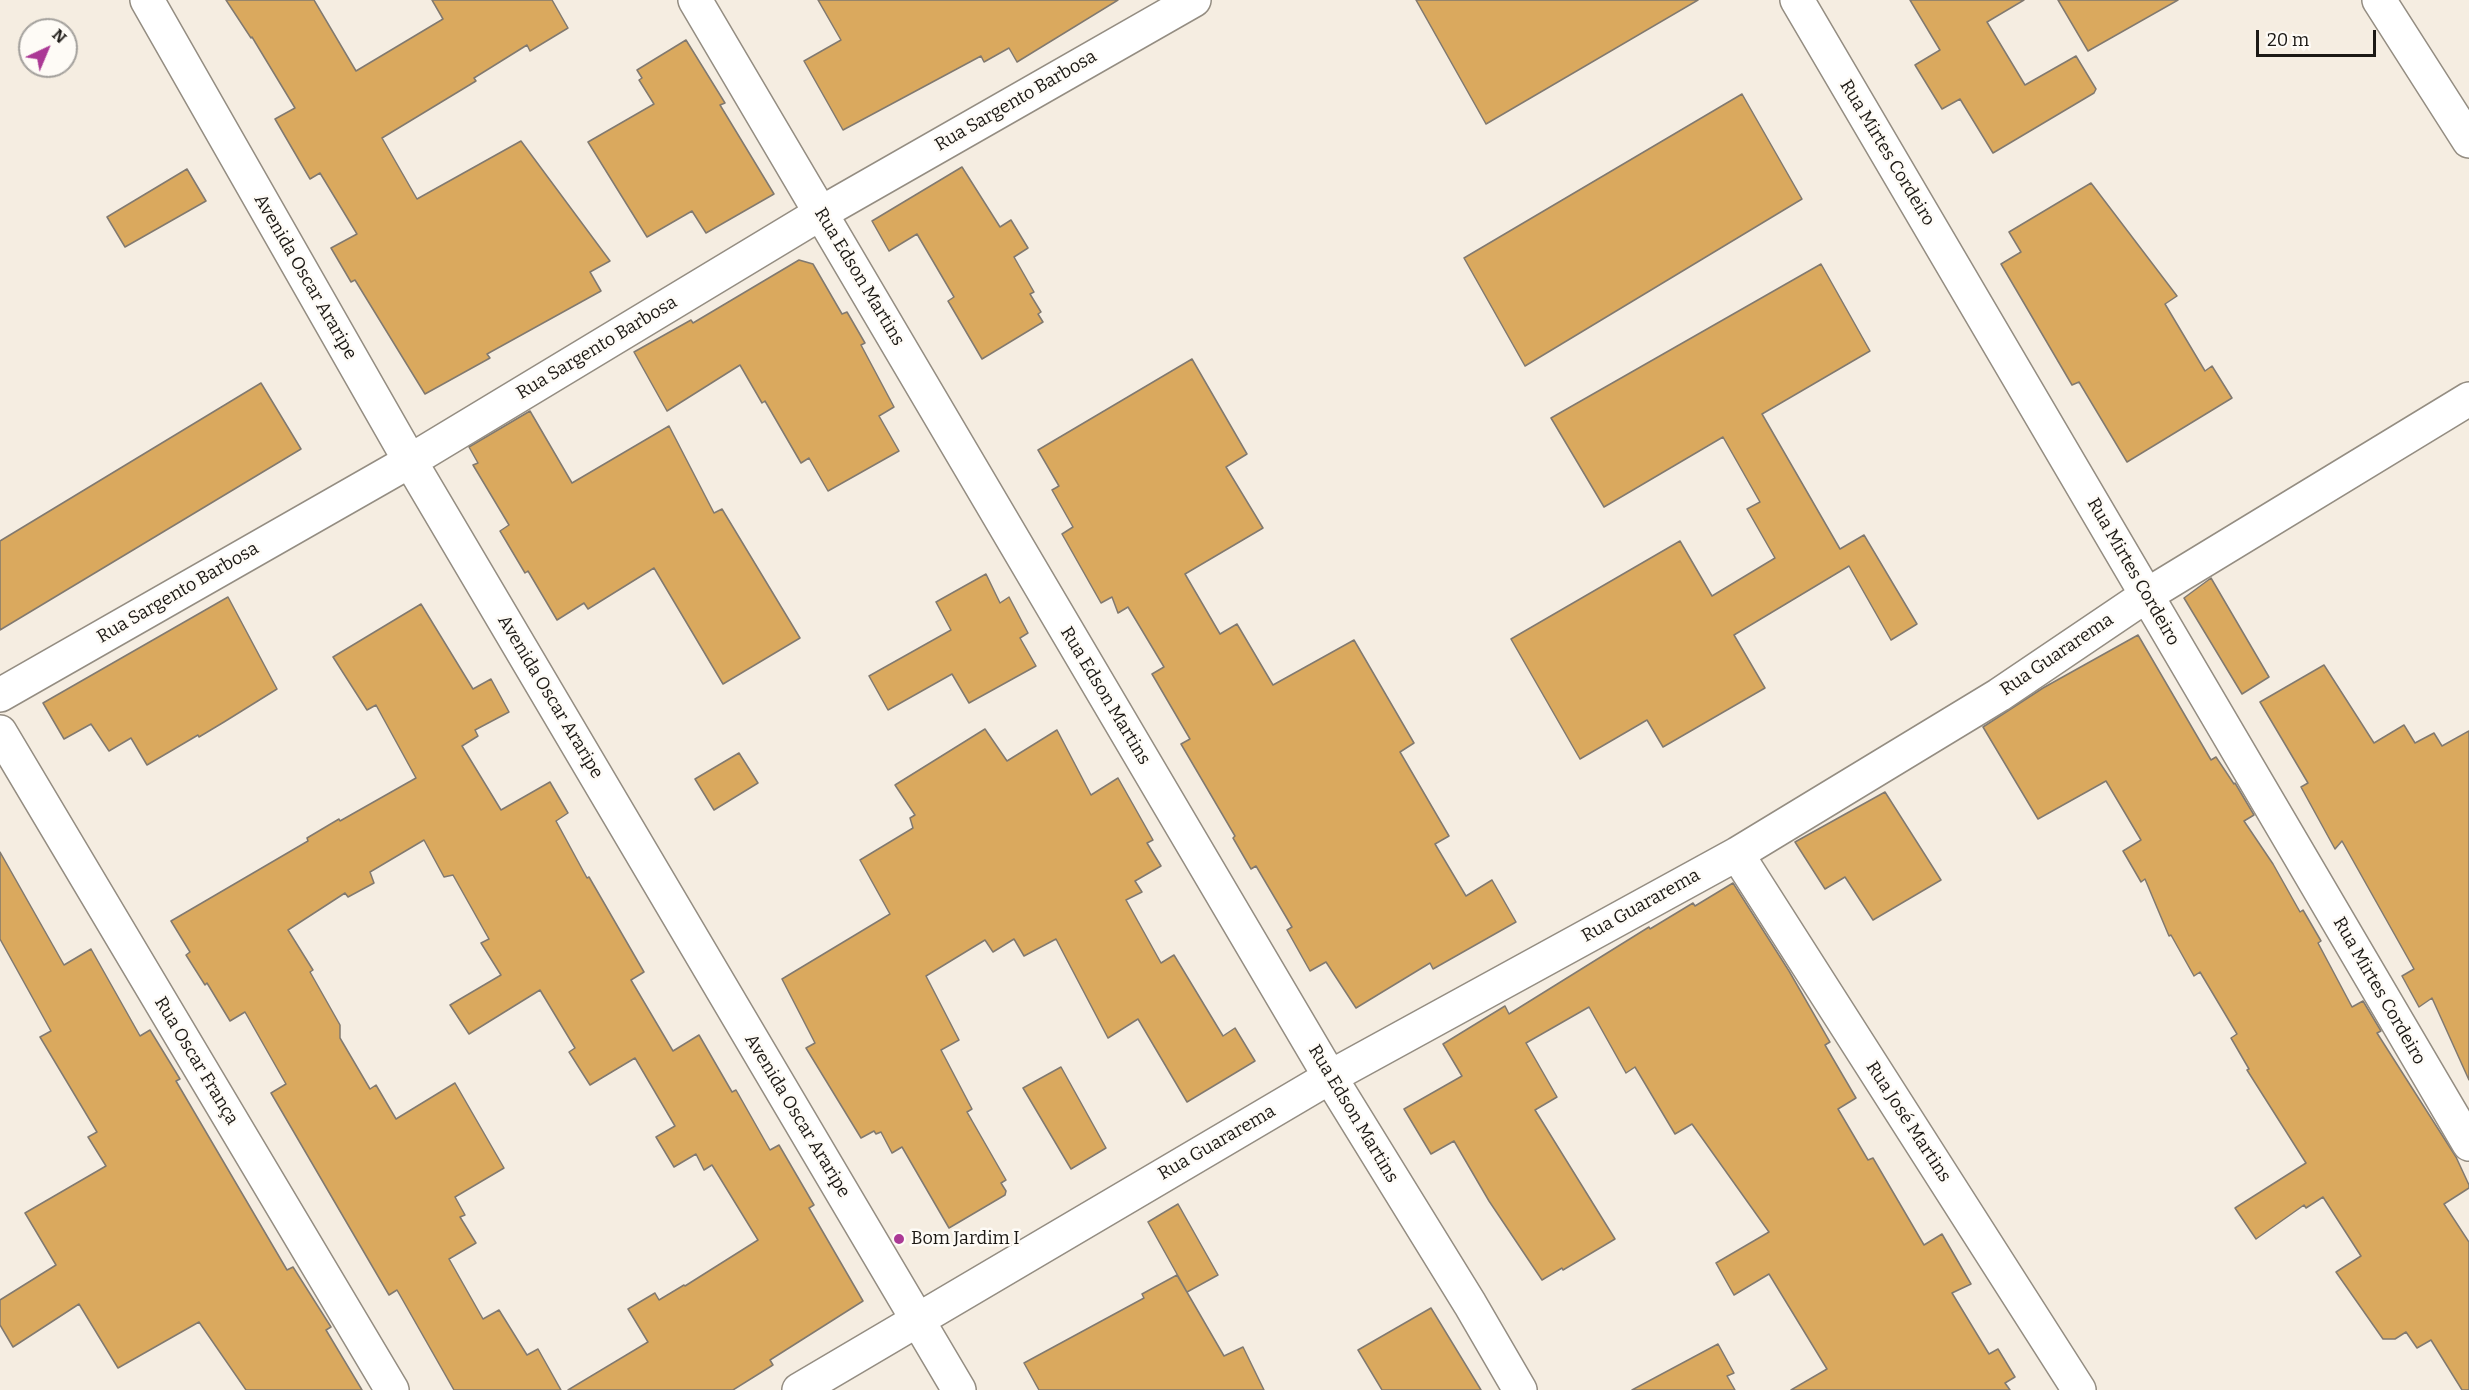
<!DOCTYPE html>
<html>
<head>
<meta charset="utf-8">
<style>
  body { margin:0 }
  #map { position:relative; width:2469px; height:1390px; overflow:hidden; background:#f5ede1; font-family:Bitter,serif }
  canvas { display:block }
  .north { position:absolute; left:18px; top:18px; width:60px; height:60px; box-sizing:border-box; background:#fefbf6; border:2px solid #a3a09c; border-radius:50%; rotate:44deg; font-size:16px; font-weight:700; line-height:24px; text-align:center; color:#1b1814 }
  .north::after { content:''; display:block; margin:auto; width:21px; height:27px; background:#ab3995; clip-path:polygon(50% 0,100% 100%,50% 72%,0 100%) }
  .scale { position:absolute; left:2256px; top:30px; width:120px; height:27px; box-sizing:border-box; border:3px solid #1b1814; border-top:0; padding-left:8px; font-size:18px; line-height:21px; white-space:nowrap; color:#1b1814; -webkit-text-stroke:4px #fefbf6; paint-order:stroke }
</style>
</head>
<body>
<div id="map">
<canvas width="2469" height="1390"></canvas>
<div class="north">N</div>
<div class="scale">20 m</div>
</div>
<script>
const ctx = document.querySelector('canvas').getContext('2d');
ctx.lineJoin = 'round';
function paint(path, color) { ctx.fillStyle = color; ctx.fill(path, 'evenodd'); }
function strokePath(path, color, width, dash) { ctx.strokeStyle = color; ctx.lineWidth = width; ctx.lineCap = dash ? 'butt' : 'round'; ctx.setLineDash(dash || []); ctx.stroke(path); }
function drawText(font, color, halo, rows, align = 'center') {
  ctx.font = font + ' Bitter,serif'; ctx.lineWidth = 5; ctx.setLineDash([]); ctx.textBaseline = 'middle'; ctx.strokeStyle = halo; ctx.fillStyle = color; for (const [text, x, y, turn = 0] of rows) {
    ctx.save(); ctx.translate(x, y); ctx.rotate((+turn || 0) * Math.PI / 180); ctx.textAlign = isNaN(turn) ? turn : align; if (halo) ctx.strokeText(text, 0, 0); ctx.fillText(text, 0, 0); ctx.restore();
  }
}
const building = new Path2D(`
  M226,0H314L356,71L443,19L432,0H552L568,28L530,51L527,45L474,78L476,81L382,138L417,199L521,141L610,261L590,272L601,291L487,354L490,358L425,394L355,280L351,282L331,248L357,234L320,173L310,179L275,119L295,108L252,37L251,38Z
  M818,0H1118L1017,62L1009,48L984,62L981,56L843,130L804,61L841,40Z
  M1416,0H1698L1486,124Z
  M1910,0H2024L1987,22L2025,85L2076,56L2096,89L2094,93L1993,153L1960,99L1942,109L1915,65L1940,50Z
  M2058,0H2178L2088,51Z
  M686,40L725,103L720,105L774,194L706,233L692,211L647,237L588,142L654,104L639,80L642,78L637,70Z
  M1742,94L1802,199L1525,366L1464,258Z
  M962,167L1000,227L1011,220L1028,248L1014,257L1034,292L1030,294L1041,312L1038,314L1043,322L982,359L948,301L954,297L917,234L889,251L872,221Z
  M187,169L206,201L125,247L107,217Z
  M2091,183L2177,296L2165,304L2205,371L2212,366L2232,398L2127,462L2079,382L2072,385L2001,264L2021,252L2009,232Z
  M799,260L813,264L842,314L847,312L865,343L861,345L894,407L879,416L899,451L828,491L809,458L801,463L765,401L762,403L740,365L667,411L634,352L691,320L693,323Z
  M1821,264L1870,351L1762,414L1840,549L1864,535L1917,624L1891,640L1849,566L1734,635L1765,688L1663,747L1647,720L1580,759L1511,639L1680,541L1712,596L1775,558L1747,509L1760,502L1723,437L1604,507L1551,418Z
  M1192,359L1247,454L1226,467L1263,528L1185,574L1220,634L1237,624L1273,685L1354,640L1414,743L1400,752L1449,836L1435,844L1466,896L1492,880L1516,922L1433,969L1430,963L1356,1008L1326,962L1310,971L1287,930L1292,927L1256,866L1251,869L1233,838L1235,836L1181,744L1190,739L1152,674L1164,667L1128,607L1118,613L1112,597L1101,603L1062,534L1073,527L1052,490L1059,486L1038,450Z
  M261,383L301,449L0,630V541Z
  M530,411L572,483L669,426L714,513L722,509L800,638L723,684L654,568L588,609L584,603L557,620L528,571L525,573L500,531L509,525L473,465L478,463L469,447Z
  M986,574L1000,603L1009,597L1028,633L1020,638L1036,666L969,703L952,674L888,710L869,676L951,630L936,602Z
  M2211,578L2269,677L2242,694L2184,598Z
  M228,597L277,689L224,722L199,737L198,735L147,765L131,738L109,751L91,724L64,739L43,703Z
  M421,604L473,689L491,679L509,712L475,730L478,736L462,746L501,810L550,782L568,813L556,821L587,878L589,877L644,972L631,980L673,1051L699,1035L732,1092L736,1090L770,1150L779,1145L814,1205L809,1208L863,1301L770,1360L773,1365L733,1390H568L648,1342L628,1309L655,1293L659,1300L684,1285L685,1286L758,1240L712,1165L704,1170L696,1154L674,1167L656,1137L675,1126L635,1058L590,1085L569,1052L575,1048L540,990L469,1034L450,1005L501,975L481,943L489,939L453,875L444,877L424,840L370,872L374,883L348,897L345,893L288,930L313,970L310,972L340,1025V1038L370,1089L376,1085L396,1119L455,1083L504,1168L455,1197L465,1215L460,1217L476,1243L449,1259L483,1319L499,1310L527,1355L538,1349L561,1390H454L397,1290L389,1295L271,1093L286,1084L245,1012L230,1021L207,983L205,985L186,955L190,952L171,921L308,841L307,838L339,819L340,821L416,778L376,705L367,710L333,657Z
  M2138,635L2211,760L2216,757L2234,784L2235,783L2254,815L2244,821L2273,864L2300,912L2303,910L2321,941L2318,943L2352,1007L2363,1001L2381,1031L2377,1033L2456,1157L2469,1185V1188L2444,1204L2469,1242V1390H2462L2431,1340L2417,1348L2406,1332L2395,1339H2383L2336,1272L2361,1256L2323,1197L2306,1208L2304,1205L2256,1239L2235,1208L2306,1163L2247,1070L2249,1069L2231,1038L2237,1034L2200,972L2194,976L2171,935L2169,936L2145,879L2141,882L2123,851L2141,840L2106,781L2038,819L1983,727L2043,688Z
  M2324,665L2374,743L2404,725L2415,743L2434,733L2442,746L2469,731V1080L2432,998L2419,1007L2402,976L2414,969L2342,841L2335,849L2301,787L2308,783L2260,702Z
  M985,729L1007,761L1057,730L1091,795L1118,778L1153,840L1147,843L1161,866L1135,881L1142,892L1126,900L1161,963L1174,955L1223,1036L1235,1028L1255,1061L1187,1102L1138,1019L1108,1038L1056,939L1024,956L1014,939L993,952L985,940L926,976L959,1040L941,1050L972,1109L967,1112L1006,1180L1001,1183L1006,1191L1005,1195L949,1228L902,1147L892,1153L881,1132L876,1134L874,1131L861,1138L806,1048L815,1043L782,979L890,914L860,860L913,828L910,818L915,815L895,785Z
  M739,753L758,783L714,810L695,779Z
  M1885,792L1941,880L1873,920L1845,877L1825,889L1795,842Z
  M0,852L64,965L91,949L140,1036L150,1030L180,1079L176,1081L287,1270L293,1267L331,1327L326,1330L362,1390H246L199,1322L118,1368L79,1304L13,1347L0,1325V1300L56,1265L25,1213L106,1166L88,1137L97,1132L40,1037L51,1031L0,939Z
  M1733,883L1789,971L1830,1042L1825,1045L1856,1098L1838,1109L1868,1160L1873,1158L1924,1245L1942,1234L1971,1284L1952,1293L1989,1354L1998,1349L2015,1377L2005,1383L2010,1390H1791L1827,1369L1769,1274L1734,1295L1716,1263L1769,1232L1692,1124L1675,1134L1635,1067L1626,1073L1589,1007L1526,1043L1557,1097L1535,1110L1615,1239L1563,1270L1562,1268L1542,1280L1489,1201L1454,1141L1431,1154L1404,1109L1462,1076L1443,1044L1505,1006L1509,1014L1649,927L1650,929L1693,903L1695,906Z
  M1061,1067L1106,1148L1071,1169L1023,1088Z
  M1178,1204L1218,1275L1187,1292L1148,1222Z
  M1177,1275L1224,1356L1243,1347L1264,1390H1039L1024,1363L1144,1298L1142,1294Z
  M1431,1308L1481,1390H1382L1358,1350Z
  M1718,1344L1734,1373L1727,1376L1735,1390H1632Z`);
const minor = new Path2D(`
  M147,0L410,461L959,1390
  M695,0L1330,1077L1470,1304L1520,1390
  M1797,0L2469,1144
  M2379,0L2469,141
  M0,695L410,461L821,213L1194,0
  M0,732L392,1390
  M1737,854L2079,1390
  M799,1390L1330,1077L1737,854L1999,695L2147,595L2469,399`);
const markers = [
  [899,1239,6,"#ab3995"]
];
const streetNames = [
  ["Rua Sargento Barbosa",1016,101,-30],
  ["Rua Mirtes Cordeiro",1887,153,59],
  ["Avenida Oscar Araripe",305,277,60],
  ["Rua Edson Martins",859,277,59],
  ["Rua Sargento Barbosa",597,348,-31],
  ["Rua Mirtes Cordeiro",2133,572,60],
  ["Rua Sargento Barbosa",178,593,-30],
  ["Rua Guararema",2057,655,-34],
  ["Rua Edson Martins",1105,696,59],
  ["Avenida Oscar Araripe",550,697,59],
  ["Rua Guararema",1641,906,-29],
  ["Rua Mirtes Cordeiro",2379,991,60],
  ["Rua Oscar França",196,1061,59],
  ["Rua Edson Martins",1353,1114,59],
  ["Avenida Oscar Araripe",797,1116,59],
  ["Rua José Martins",1908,1122,57],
  ["Rua Guararema",1217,1143,-30]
];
const poiNames = [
  ["Bom Jardim I",911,1239]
];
paint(building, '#daa95e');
strokePath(building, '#81796f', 1.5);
strokePath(minor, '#948d82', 36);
strokePath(minor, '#fff', 33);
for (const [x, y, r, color] of markers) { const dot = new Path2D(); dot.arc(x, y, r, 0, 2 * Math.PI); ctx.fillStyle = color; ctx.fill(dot); strokePath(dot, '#fefbf6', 2); }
drawText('18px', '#1b1814', '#fefbf6', streetNames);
drawText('18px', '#1b1814', '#fefbf6', poiNames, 'left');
</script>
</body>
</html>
